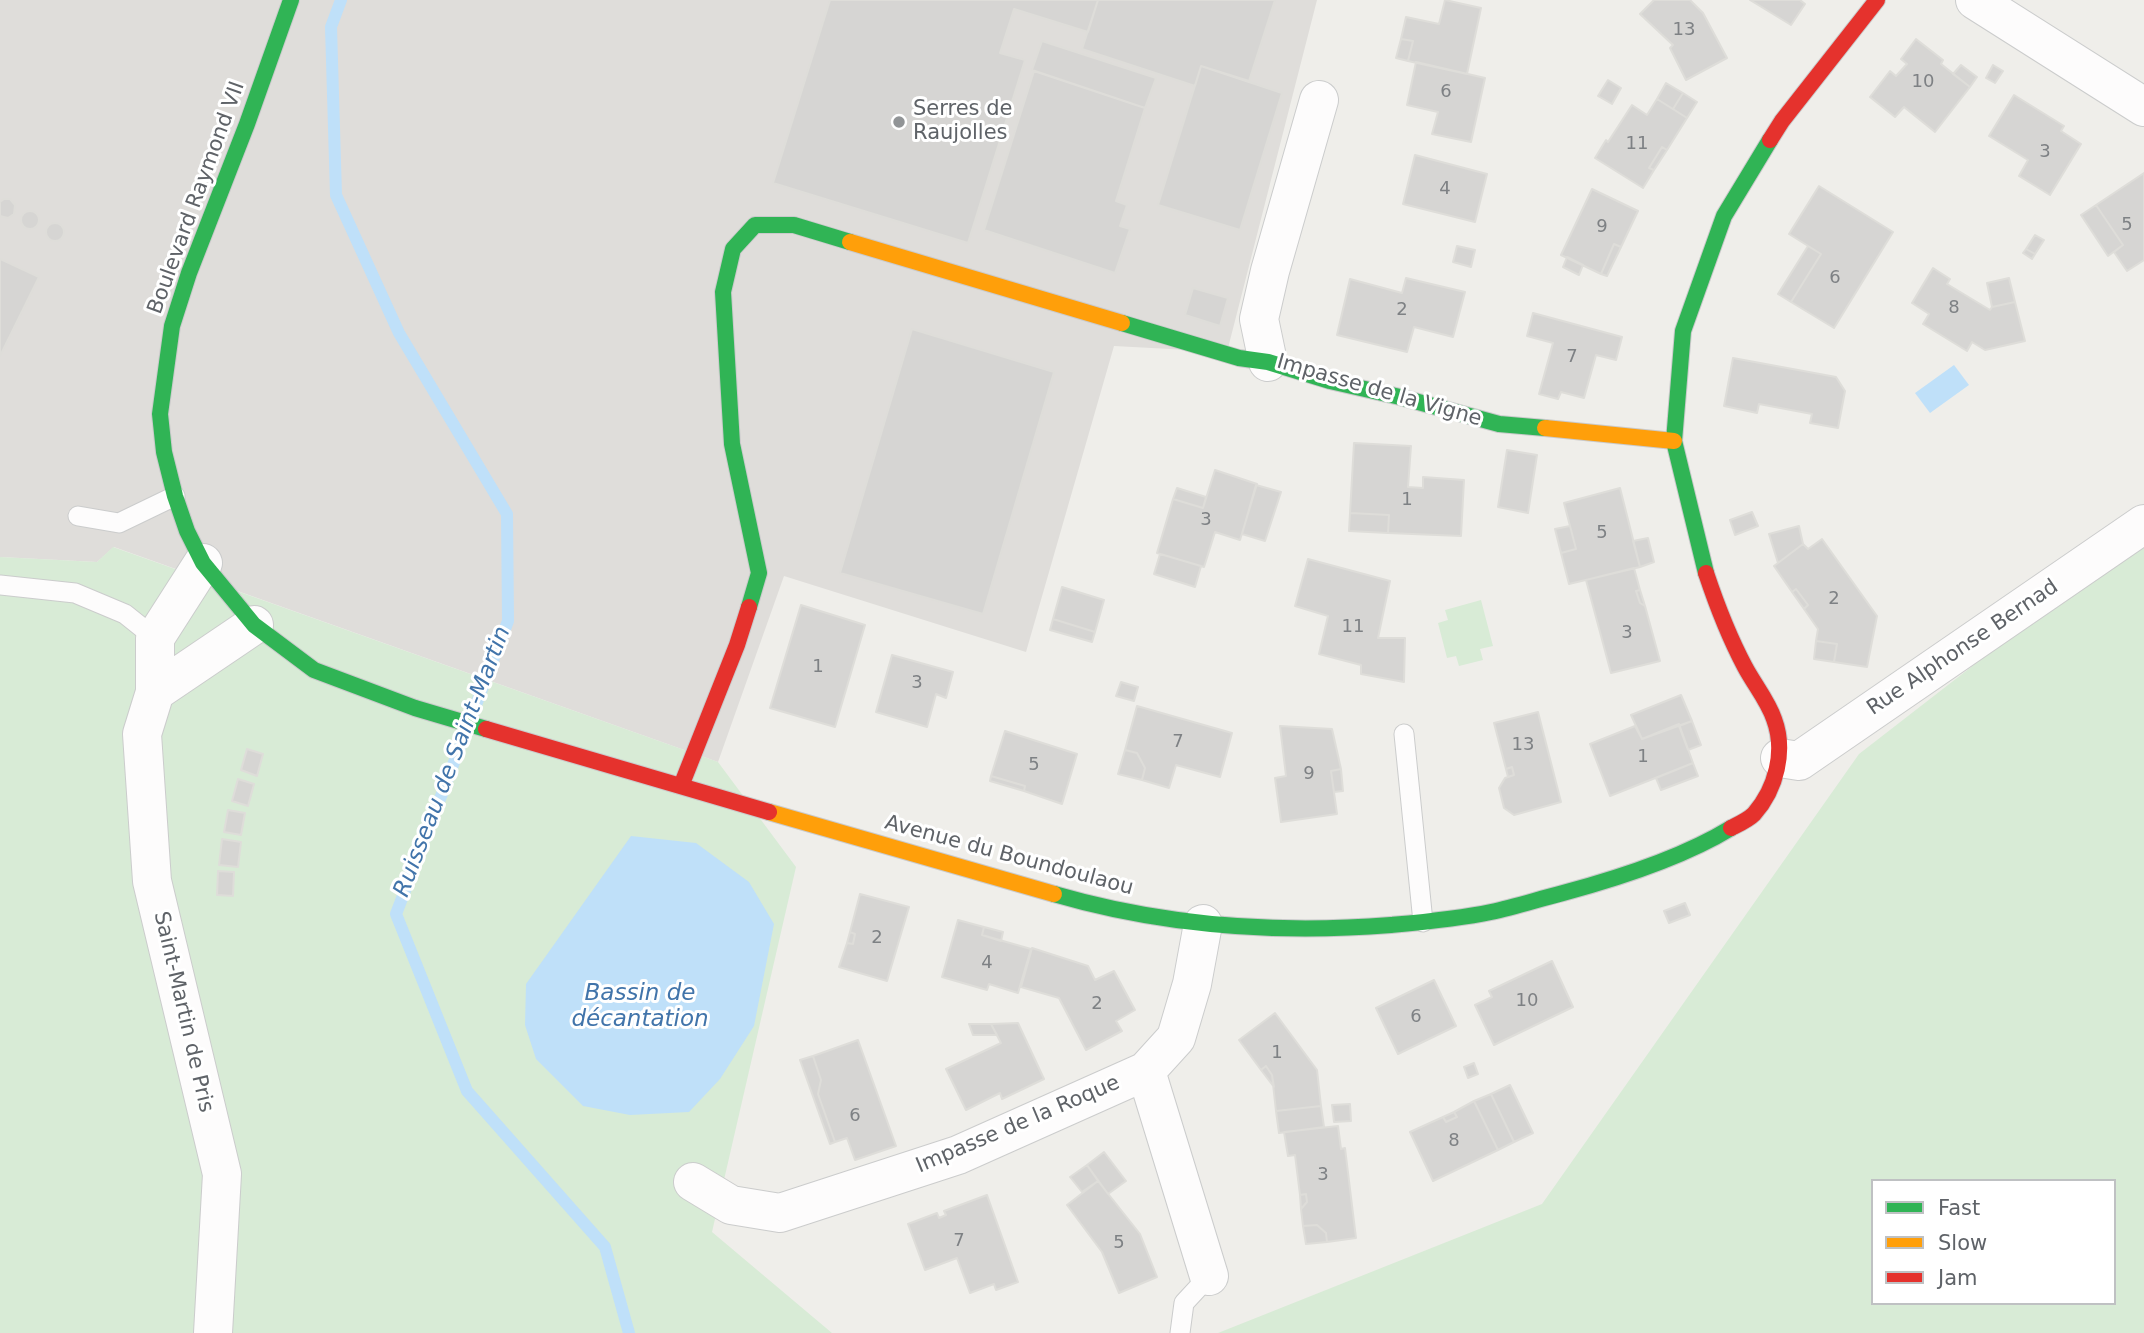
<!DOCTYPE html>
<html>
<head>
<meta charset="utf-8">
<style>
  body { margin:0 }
  #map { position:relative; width:2144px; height:1333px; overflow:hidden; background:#efeeea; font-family:"DejaVu Sans",sans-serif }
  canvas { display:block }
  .legend { position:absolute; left:1871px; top:1179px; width:245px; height:126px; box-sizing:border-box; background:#fff; border:2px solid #bfc1c3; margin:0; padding:9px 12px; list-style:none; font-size:21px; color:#5f6368 }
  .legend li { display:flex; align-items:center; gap:14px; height:35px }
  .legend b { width:35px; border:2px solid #bfc1c3 }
</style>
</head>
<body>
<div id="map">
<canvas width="2144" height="1333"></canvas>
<ul class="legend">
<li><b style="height:9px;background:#30b455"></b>Fast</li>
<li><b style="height:9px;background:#ff9f0a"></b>Slow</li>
<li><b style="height:9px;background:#e5322d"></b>Jam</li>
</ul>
</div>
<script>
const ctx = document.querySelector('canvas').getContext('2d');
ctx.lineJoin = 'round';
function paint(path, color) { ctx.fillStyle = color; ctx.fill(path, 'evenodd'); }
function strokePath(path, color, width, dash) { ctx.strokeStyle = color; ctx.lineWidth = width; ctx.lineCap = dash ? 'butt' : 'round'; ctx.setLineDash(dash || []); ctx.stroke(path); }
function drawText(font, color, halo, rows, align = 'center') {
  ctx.font = font + ' "DejaVu Sans",sans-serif'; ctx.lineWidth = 6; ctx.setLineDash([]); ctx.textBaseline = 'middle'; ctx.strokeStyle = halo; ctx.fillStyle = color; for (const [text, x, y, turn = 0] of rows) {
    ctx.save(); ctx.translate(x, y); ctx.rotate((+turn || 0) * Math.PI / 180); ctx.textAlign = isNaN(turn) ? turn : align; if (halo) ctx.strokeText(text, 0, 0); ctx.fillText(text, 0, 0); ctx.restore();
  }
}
const industrial = new Path2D(`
  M0,0H1317L1227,352L1114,346L1026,652L784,576L718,762L114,547L97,562L0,557Z`);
const green = new Path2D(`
  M2144,533V1333H1218L1542,1204L1859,754ZM1873,1181H2114V1303H1873Z
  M113,547L718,762L796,867L712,1232L832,1333H0V557L97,562Z
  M1481,600L1493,646L1480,649L1483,660L1459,666L1456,656L1447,658L1438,623L1448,620L1445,610Z`);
const water = new Path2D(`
  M1954,365L1969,385L1930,413L1915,393Z
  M631,836L696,843L749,882L774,924L754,1026L720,1079L689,1112L630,1115L583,1106L536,1059L525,1025L526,984Z`);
const stream = new Path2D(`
  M341,0L331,27L336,195L399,333L507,514L508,621L396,914L467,1091L605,1247L629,1333`);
const building = new Path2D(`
  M830,0H1098L1088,32L1014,9L1000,53L1025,60L968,243L773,183Z
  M1098,0H1275L1249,81L1201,66L1195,86L1082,49Z
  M1445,0L1481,8L1467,74L1408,61L1413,41L1401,39L1406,17L1439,24Z
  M1654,0H1690L1703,13L1727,58L1686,80L1670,48L1673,45L1640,14Z
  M1750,0H1800L1805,4L1791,25Z
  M1401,39L1413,41L1408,61L1396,58Z
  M1916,39L1943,60L1941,64L1970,87L1935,132L1904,107L1895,117L1870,97L1890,71L1896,76L1907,64L1901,59Z
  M1042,41L1156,78L1145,108L1032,70Z
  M1416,62L1485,78L1471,142L1432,134L1438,112L1407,105Z
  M1961,65L1977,77L1970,87L1953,74Z
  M1993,65L2003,71L1995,83L1986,78Z
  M1201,66L1282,93L1240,230L1158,205Z
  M1034,71L1145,108L1116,201L1127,205L1120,226L1130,229L1115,273L984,230Z
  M1608,80L1621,88L1612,104L1598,96Z
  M1666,83L1683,93L1673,109L1657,99Z
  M1683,93L1697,102L1687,118L1673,109Z
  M2014,95L2064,126L2061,131L2081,144L2050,195L2019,176L2028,160L1989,136Z
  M1657,99L1687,118L1667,150L1662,147L1649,168L1654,170L1643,188L1595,158L1606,140L1608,142L1632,105L1647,115Z
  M1662,147L1667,150L1654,170L1649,168Z
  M1415,155L1487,174L1475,222L1403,204Z
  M2144,173V260L2127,271L2114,252L2123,245L2096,205Z
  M1819,186L1893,232L1834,328L1791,302L1821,254L1789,234Z
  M1592,189L1638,211L1621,247L1614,244L1601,274L1561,255Z
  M4,199H10L15,205L14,214L8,218L0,216V202Z
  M2096,205L2123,245L2108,256L2081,215Z
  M21 220a9 9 0 1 1 18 0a9 9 0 1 1-18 0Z
  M46 232a9 9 0 1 1 18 0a9 9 0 1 1-18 0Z
  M2035,235L2044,240L2035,254L2026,249Z
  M1614,244L1621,247L1607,276L1601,274Z
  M1457,246L1475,250L1471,267L1453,262Z
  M1808,246L1821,254L1791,302L1778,294Z
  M2026,249L2035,254L2032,259L2023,253Z
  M1567,257L1583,265L1579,275L1563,267Z
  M0,259L39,277L0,356Z
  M1933,268L1950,279L1947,284L1990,310L1992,307L2015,302L2025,341L1985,350L1972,342L1967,351L1923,324L1929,314L1912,303Z
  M1406,278L1465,292L1453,337L1414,327L1407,352L1337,335L1350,279L1402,293Z
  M2009,278L2015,302L1992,307L1987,283Z
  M1193,288L1228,298L1220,326L1185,315Z
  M1533,313L1622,337L1616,360L1596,355L1584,398L1561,392L1558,399L1539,394L1553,343L1527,336Z
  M912,329L1054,372L983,614L840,573Z
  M1733,358L1836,377L1845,391L1838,428L1810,423L1812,414L1759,404L1757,413L1724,406Z
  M1354,443L1411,446L1408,487L1423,488V477L1464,480L1461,536L1388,533L1389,515L1350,513Z
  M1507,450L1537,455L1528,513L1498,507Z
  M1215,470L1257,484L1240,540L1215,532L1204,567L1157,553L1173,499L1203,508Z
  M1256,485L1281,492L1265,541L1242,534Z
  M1177,488L1206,497L1203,508L1173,499Z
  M1620,488L1640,567L1569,584L1561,553L1576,549L1564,503Z
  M1752,512L1758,526L1735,535L1730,520Z
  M1350,513L1389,515L1388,533L1349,531Z
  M1570,526L1576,549L1561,553L1555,529Z
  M1799,526L1803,544L1778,563L1769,534Z
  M1648,538L1654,562L1640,567L1633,541Z
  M1822,539L1877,616L1867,667L1834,662L1837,644L1816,641L1818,629L1804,609L1808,605L1796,589L1792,592L1774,566L1803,544L1808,549Z
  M1160,554L1201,566L1195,587L1154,574Z
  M1308,559L1390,581L1378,638H1405L1404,682L1361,674V665L1319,654L1328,616L1295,606Z
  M1634,568L1640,590L1636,591L1640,603L1645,606L1660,661L1611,673L1586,580Z
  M1062,587L1104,600L1095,632L1053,619Z
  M1796,589L1808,605L1804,609L1792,592Z
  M1640,590L1645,606L1640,603L1636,591Z
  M801,605L865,625L835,727L770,708Z
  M1053,619L1095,632L1092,642L1050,630Z
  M1816,641L1837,644L1834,662L1814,659Z
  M892,655L953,672L946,698L936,694L927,727L876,712Z
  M1121,682L1138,687L1134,701L1116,696Z
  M1681,695L1692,721L1642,739L1631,715Z
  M1137,706L1232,733L1220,777L1176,765L1169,788L1142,780L1145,768L1137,753L1125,750Z
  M1538,712L1561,802L1514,815L1504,808L1499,788L1505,778L1514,775L1512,767L1506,769L1494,723Z
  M1692,721L1701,745L1688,750L1679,726Z
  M1679,724L1693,763L1610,796L1590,744L1635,726L1642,739Z
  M1280,726L1332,729L1341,769L1331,771L1337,814L1281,822L1275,778L1286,776Z
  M1005,731L1077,754L1062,804L1024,791L1025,786L991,776Z
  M247,749L263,754L257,776L241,770Z
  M1125,750L1137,753L1145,768L1142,780L1118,774Z
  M1693,763L1698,776L1661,790L1656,778Z
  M1512,767L1514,775L1508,777L1506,769Z
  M1341,769L1343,791L1334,792L1331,771Z
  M991,776L1025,786L1024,791L990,781Z
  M238,779L254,784L248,806L232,801Z
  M228,810L245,813L241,835L224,832Z
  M222,839L241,842L238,867L219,865Z
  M218,871L234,872L233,896L217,895Z
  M860,894L909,907L887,981L839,967L847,943L853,944L855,934L850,932Z
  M1685,903L1690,915L1669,923L1664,911Z
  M958,920L984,927L982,935L1031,949L1018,993L989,984L987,990L942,977Z
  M984,927L1003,932L1001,941L982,935Z
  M850,932L855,934L853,944L847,943Z
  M1032,948L1088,966L1095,980L1114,971L1135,1010L1116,1021L1122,1031L1086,1050L1059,998L1021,987Z
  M1552,961L1573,1007L1494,1045L1475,1005L1492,997L1489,991Z
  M1434,980L1456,1026L1398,1054L1376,1008Z
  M1275,1013L1317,1070L1321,1106L1276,1111L1272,1075L1266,1066L1261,1070L1239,1040Z
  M1018,1023L1044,1079L1002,1099L1000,1093L966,1110L946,1069L1001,1043L991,1024Z
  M969,1024H991L997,1035H973Z
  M858,1040L896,1146L855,1160L847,1138L835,1142L818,1094L821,1080L813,1056Z
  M813,1056L821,1080L818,1094L835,1142L830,1144L800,1060Z
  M1474,1063L1478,1074L1468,1078L1464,1067Z
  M1266,1066L1272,1075L1274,1087L1261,1070Z
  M1510,1085L1533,1133L1514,1142L1491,1094Z
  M1491,1094L1514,1142L1498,1150L1474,1101Z
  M1474,1101L1498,1150L1433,1181L1410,1132L1443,1117L1446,1122L1457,1117L1454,1112Z
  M1350,1104L1351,1121L1334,1122L1332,1105Z
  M1321,1106L1324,1127L1279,1133L1276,1111Z
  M1454,1112L1457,1117L1446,1122L1443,1117Z
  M1338,1126L1341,1149L1345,1148L1356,1238L1327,1242L1326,1233L1317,1225L1303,1226L1301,1209L1307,1202L1306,1194L1300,1195L1295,1155L1288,1156L1284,1132Z
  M1104,1152L1126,1181L1108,1194L1087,1165Z
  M1087,1165L1098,1181L1082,1192L1070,1177Z
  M1098,1181L1140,1234L1157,1277L1119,1293L1102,1252L1067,1205Z
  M1306,1194L1307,1202L1301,1209L1300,1195Z
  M987,1195L1018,1282L996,1290L994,1284L970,1293L957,1258L925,1270L908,1224L937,1213L939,1218L946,1215L944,1211Z
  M1317,1225L1326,1233L1327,1242L1306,1244L1303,1226Z`);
const lane = new Path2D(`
  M78,516L119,523L175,496
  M0,585L75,593L125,614L160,642
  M1404,734L1423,922
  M1180,1333L1184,1303L1209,1276`);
const street = new Path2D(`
  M1975,0L2144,107
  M1268,362L1259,319L1270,271L1319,100
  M203,563L155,638V692L254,625
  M155,692L142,734L152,881L222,1174L213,1333
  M1780,758L1799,761L2144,524
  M1146,1071L1209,1276
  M693,1182L731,1205L780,1213L958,1155L1146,1071L1176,1038L1192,984L1203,924`);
const fast = new Path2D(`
  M291,0L247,124L189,273L172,326L160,414L164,452L175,496L187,531L203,563L254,625L314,670L415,708L486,729
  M1122,323L1239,358L1268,362L1330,381L1400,397L1499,424L1545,428
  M1706,573L1674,441L1683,331L1724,216L1770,140
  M749,607L759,573L732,444L723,292L733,249L755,225H794L850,242
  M1054,894C1164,926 1277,934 1391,925C1424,922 1458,919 1491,912C1515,907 1539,899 1563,893C1619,878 1682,858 1731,828`);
const slow = new Path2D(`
  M850,242L1122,323
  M1545,428L1674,441
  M769,812L1054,894`);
const jam = new Path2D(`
  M1770,140L1782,121L1877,0
  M1706,573C1717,606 1729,637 1745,667C1754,684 1768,701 1774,719C1786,751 1776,789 1754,814C1748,820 1739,824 1731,828
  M486,729L769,812
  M681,786L737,645L749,607`);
const markers = [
  [899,122,7,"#919496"]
];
const numberNames = [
  ["13",1684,30],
  ["10",1923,82],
  ["6",1446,92],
  ["11",1637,144],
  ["3",2045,152],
  ["4",1445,189],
  ["5",2127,225],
  ["9",1602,227],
  ["6",1835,278],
  ["8",1954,308],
  ["2",1402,310],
  ["7",1572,357],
  ["1",1407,500],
  ["3",1206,520],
  ["5",1602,533],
  ["2",1834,599],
  ["11",1353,627],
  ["3",1627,633],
  ["1",818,667],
  ["3",917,683],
  ["7",1178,742],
  ["13",1523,745],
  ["1",1643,757],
  ["5",1034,765],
  ["9",1309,774],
  ["2",877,938],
  ["4",987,963],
  ["10",1527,1001],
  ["2",1097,1004],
  ["6",1416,1017],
  ["1",1277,1053],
  ["6",855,1116],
  ["8",1454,1141],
  ["3",1323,1175],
  ["7",959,1241],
  ["5",1119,1243]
];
const poiNames = [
  ["Serres de",913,110],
  ["Raujolles",913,134]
];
const streetNames = [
  ["Boulevard Raymond VII",197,198,-70],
  ["Impasse de la Vigne",1379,391,16],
  ["Rue Alphonse Bernad",1963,648,-34],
  ["Avenue du Boundoulaou",1009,856,15],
  ["Saint-Martin de Pris",183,1012,77],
  ["Impasse de la Roque",1018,1125,-23]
];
const waterNames = [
  ["Ruisseau de Saint-Martin",453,762,-69],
  ["Bassin de",640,994],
  ["décantation",640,1020]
];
paint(industrial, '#dfddda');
paint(green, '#d8ebd6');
paint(water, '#bfe0f9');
strokePath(stream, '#bfe0f9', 12);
paint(building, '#d6d5d3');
strokePath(building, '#deddd9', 2);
strokePath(lane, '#cbcccc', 21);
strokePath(street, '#cbcccc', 40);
strokePath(fast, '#cacacb', 18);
strokePath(slow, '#cacacb', 18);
strokePath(jam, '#cacacb', 18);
strokePath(lane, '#fdfcfc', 19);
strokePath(street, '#fdfcfc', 38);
strokePath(fast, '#30b455', 16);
strokePath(slow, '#ff9f0a', 16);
strokePath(jam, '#e5322d', 16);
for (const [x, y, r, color] of markers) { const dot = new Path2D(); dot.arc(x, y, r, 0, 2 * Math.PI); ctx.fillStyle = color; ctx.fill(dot); strokePath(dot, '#fff', 2.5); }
drawText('18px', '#7e8184', null, numberNames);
drawText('21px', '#5f6368', '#fff', poiNames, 'left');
drawText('21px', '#5f6368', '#fff', streetNames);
drawText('italic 23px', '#4174aa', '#fff', waterNames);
</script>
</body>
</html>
